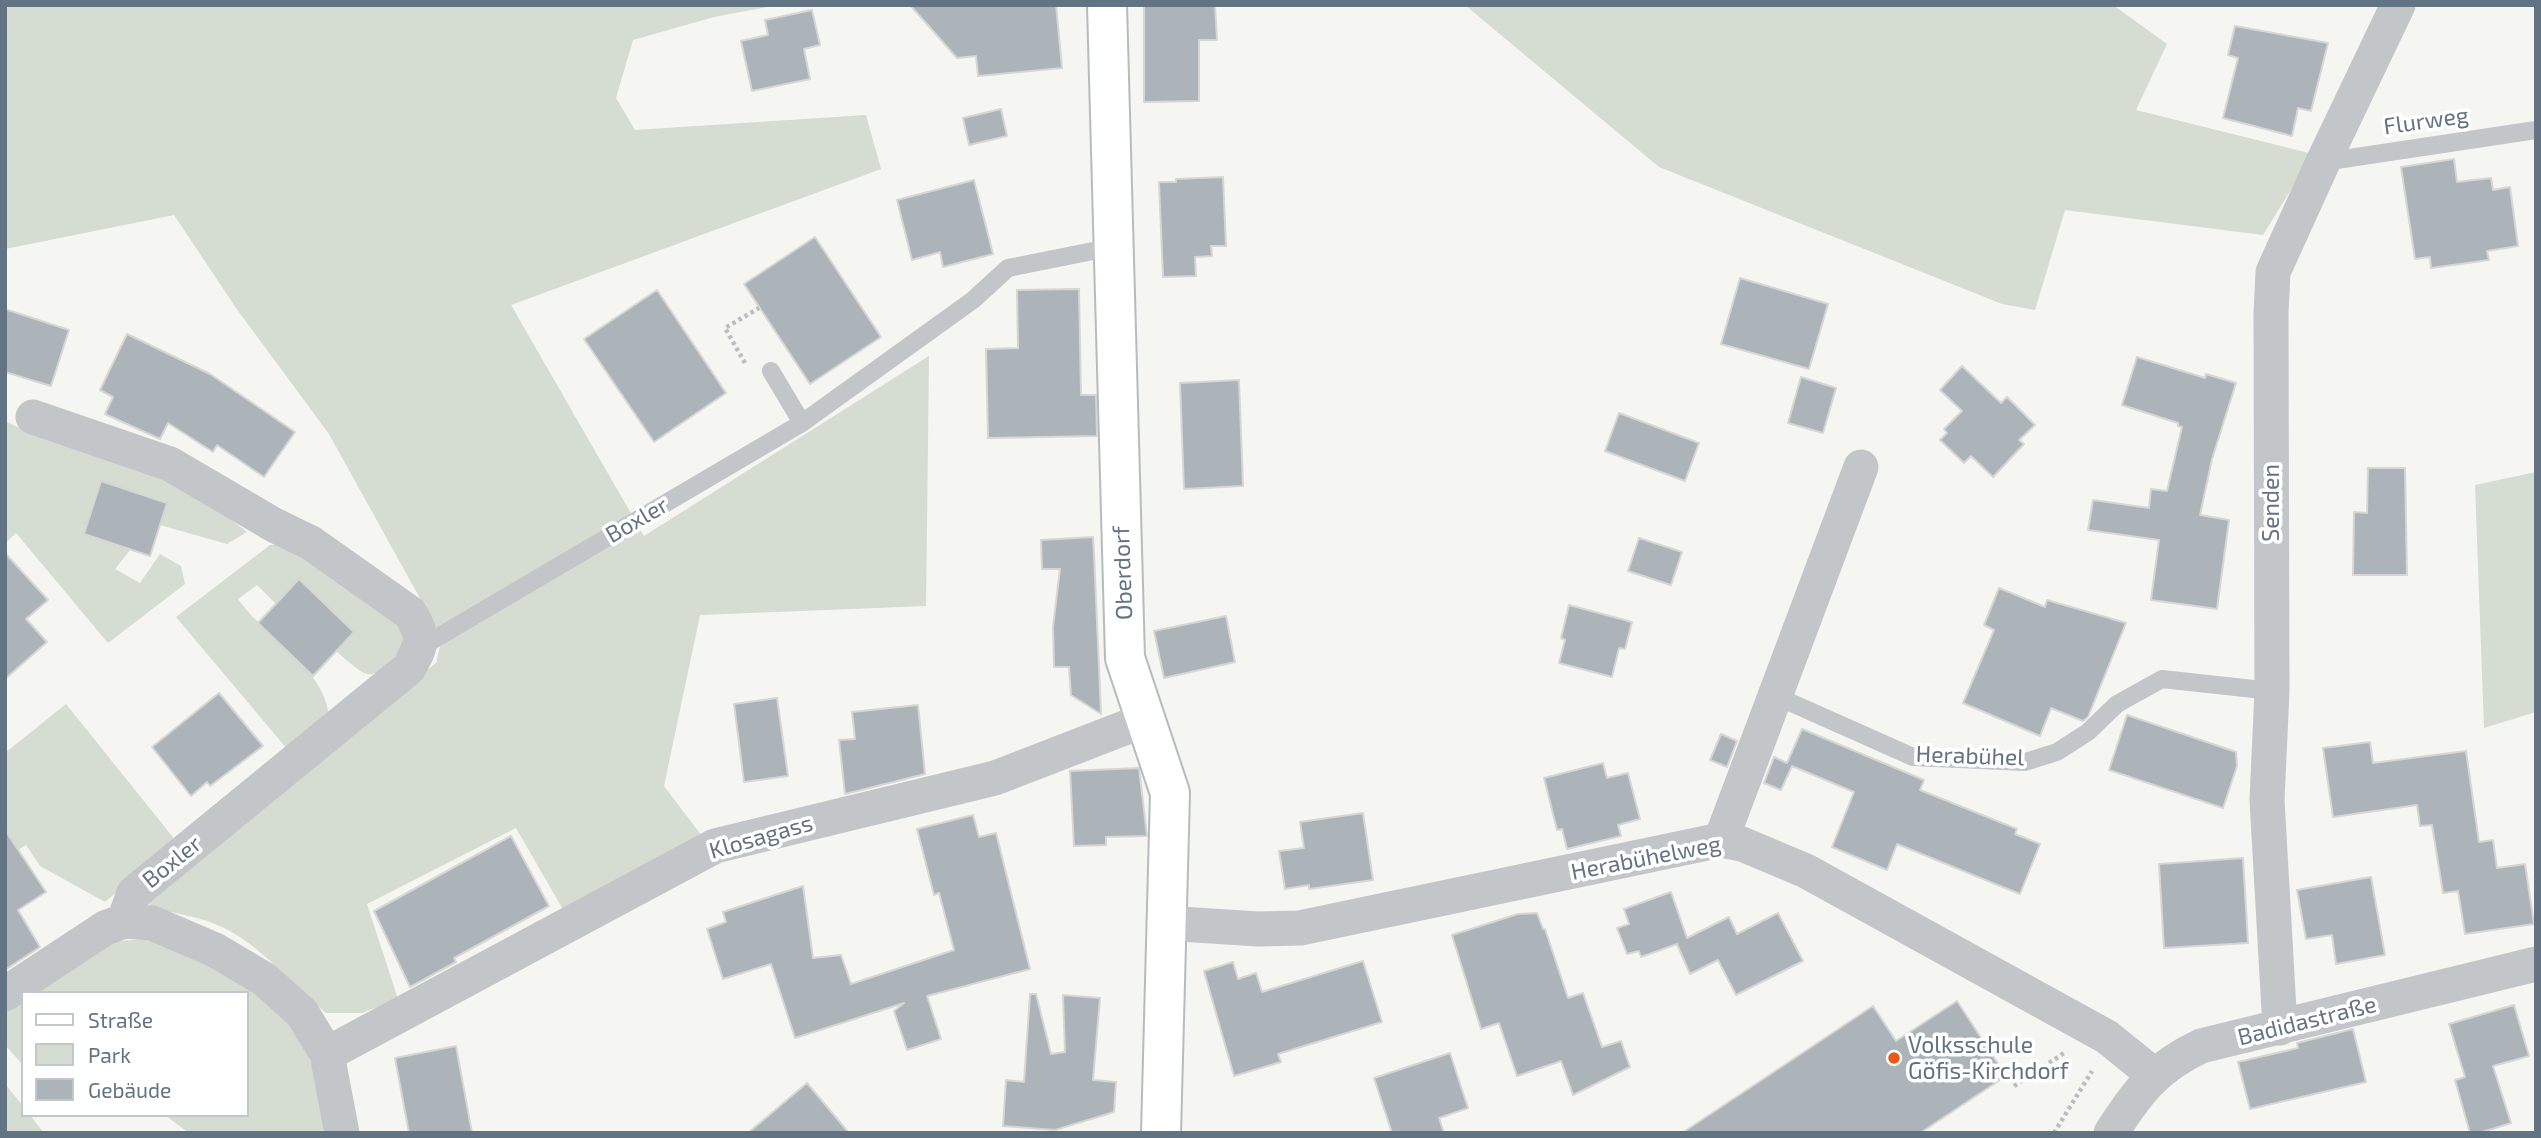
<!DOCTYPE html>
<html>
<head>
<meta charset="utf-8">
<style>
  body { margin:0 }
  #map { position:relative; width:2541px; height:1138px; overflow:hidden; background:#f5f5f1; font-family:"Exo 2",sans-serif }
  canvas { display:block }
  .frame { position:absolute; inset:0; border:7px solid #627384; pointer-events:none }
  .legend { position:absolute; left:21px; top:991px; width:228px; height:126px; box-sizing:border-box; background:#fff; border:2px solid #c0c7ce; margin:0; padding:9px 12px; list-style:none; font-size:21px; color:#627384 }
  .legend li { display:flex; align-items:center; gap:14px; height:35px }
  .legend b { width:35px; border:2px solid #c0c7ce }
</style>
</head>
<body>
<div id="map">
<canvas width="2541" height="1138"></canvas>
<div class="frame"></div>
<ul class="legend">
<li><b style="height:9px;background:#fff"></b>Straße</li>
<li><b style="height:19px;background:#d5dcd1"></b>Park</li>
<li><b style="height:19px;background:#acb3b9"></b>Gebäude</li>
</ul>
</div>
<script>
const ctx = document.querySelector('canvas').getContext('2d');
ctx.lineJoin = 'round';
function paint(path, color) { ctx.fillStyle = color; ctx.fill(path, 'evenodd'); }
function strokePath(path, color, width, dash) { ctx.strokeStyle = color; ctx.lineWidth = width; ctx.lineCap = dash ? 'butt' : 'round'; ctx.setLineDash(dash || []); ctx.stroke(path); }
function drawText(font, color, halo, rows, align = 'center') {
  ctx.font = font + ' "Exo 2",sans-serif'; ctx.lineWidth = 7; ctx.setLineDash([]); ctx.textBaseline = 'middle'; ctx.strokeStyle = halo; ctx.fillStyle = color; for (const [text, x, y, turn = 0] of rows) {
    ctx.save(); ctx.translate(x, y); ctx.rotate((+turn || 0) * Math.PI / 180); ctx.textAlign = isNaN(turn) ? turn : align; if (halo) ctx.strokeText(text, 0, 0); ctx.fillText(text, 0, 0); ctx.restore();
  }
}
const green = new Path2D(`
  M5,5H778L714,17L633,40L616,98L635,130L866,115L881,169L511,305L644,536L929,356L926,606L700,615L664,786L705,840L565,913L516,828L367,904L398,999L362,1013H326C295,987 269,955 235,934C210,918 179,914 151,908L147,899L151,891L436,663L442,638L329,434L236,308L174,215L5,249Z
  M1465,5H2113L2167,44L2136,110L2313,154L2263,235L2065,210L2035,310L2002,304L1659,167Z
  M5,421L30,433L168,471L247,532L227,544L160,525L167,502L101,481L84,534L130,550L115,569L140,583L160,554L181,566L185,584L108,643L16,533L5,543Z
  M2536,472V712L2484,728L2475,485Z
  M284,544L395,619L402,633L403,648C370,683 372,682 336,651L354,631L299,580L276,604L257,585L238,599C264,637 325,668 329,716L288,750L176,617L270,545Z
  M66,704L176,841L105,902L40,866L26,845L5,858V753Z
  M154,939L228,969L300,1032L317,1080L328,1133H189L165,1115H247V993H31L116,941Z
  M23,998V1065L5,1045V1009Z
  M5,1084L23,1106V1115H30L44,1133H5Z`);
const building = new Path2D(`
  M910,5H1056L1062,68L978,76L976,56L957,58Z
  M1144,5H1215L1217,40H1199V101L1144,102Z
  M812,10L820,45L804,49L810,79L752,91L741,41L768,35L765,20Z
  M2235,26L2328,43L2311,111L2298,108L2292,136L2223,118L2238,58L2228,55Z
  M1001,109L1007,136L969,145L963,118Z
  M2454,159L2457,182L2491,178L2493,190L2510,187L2518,246L2487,251L2489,260L2431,268L2430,257L2415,259L2401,167Z
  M1223,177L1226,246H1211L1212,256L1195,257L1196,276L1163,277L1159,182H1176V179Z
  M974,180L993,254L943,267L940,252L912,260L897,200Z
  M815,237L881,337L810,384L744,284Z
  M1740,278L1828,304L1809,369L1721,344Z
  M1079,289L1081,395H1096L1097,436L988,438L986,349L1018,348L1017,290Z
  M657,290L726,393L654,442L584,339Z
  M5,309L69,330L51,386L5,372Z
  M127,334L210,374L295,432L264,477L217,445L213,452L168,423L160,439L105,414L113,397L100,390Z
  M2137,357L2205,378L2206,374L2236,383L2212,459L2200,515L2229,520L2217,609L2151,600L2159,540L2088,530L2093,500L2149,508L2151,489L2167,491L2182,427L2178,426V423L2122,405Z
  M1962,366L2001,403L2007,397L2035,425L2019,440L2024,444L1993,477L1971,456L1964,463L1940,440L1947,433L1944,429L1962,411L1940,390Z
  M1801,377L1836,388L1823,433L1788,423Z
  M1239,380L1243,486L1184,489L1180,383Z
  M1619,413L1699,443L1685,481L1605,451Z
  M2368,468H2405L2407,575H2353L2354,512L2367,513Z
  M101,481L167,503L150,556L84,534Z
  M1093,537L1094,554L1101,714L1071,695L1069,667H1054L1053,627L1060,569H1042L1041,540Z
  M1639,538L1682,552L1671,585L1628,571Z
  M5,553L48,600L26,619L47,642L5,679Z
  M299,579L354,632L313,676L258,623Z
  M1999,588L2045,607L2047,600L2126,623L2088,717L2083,721L2051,708L2040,736L1963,703L1994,630L1984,625Z
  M1569,605L1632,622L1625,649L1619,648L1612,677L1559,663L1565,640L1561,638Z
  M1226,616L1235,662L1164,678L1154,631Z
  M219,693L263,746L210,786L207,782L191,796L152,747Z
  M777,698L788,776L744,782L734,704Z
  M918,705L925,774L845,794L839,740L855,739L852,712Z
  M2127,715L2236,752L2237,766L2223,808L2109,770Z
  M1802,729L1924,780L1920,790L2017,829L2015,834L2040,844L2020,894L1897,844L1887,870L1832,847L1854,792L1792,766L1781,790L1764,783L1774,757L1787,763Z
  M1721,734L1737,741L1727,767L1710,760Z
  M2370,742L2373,763L2466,751L2479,842L2493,840L2497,868L2525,864L2534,924L2465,934L2458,891L2443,893L2432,825L2420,826L2417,805L2333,817L2323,748Z
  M1603,763L1607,778L1628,773L1640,819L1618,825L1621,836L1567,849L1562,829L1557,830L1544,778Z
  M1139,768L1147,836L1106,837V845L1074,846L1070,771Z
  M1363,813L1373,880L1309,889V885L1285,889L1279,851L1304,848L1300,822Z
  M973,815L979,837L996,833L1030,969L927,996L941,1039L907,1050L894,1011L904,1003L795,1038L771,964L723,979L707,929L726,922L723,912L803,886L813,958L841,955L851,984L954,950L939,893L934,895L917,829Z
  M5,830L46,892L18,910L40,947L5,970Z
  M511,836L549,906L454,958L456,962L410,987L374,911Z
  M2243,858L2248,943L2164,948L2159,864Z
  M2371,877L2385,955L2336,964L2332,935L2306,939L2297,890Z
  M1671,892L1687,938L1729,917L1737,934L1778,913L1803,961L1736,995L1718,960L1690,974L1677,944L1641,957L1639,951L1627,954L1617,928L1629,924L1624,909Z
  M1537,913L1543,929H1545L1568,998L1583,993L1602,1047L1621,1041L1630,1067L1573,1095L1561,1061L1517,1076L1499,1023L1481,1029L1452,935L1518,914Z
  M1363,961L1382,1022L1278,1054L1281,1062L1234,1076L1204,971L1233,962L1238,979L1256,973L1262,992Z
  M1030,994H1036L1051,1054L1065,1052L1063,995L1100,998L1093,1080L1116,1082L1114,1112L1055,1130L1003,1126L1006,1080L1024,1082Z
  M1957,1001L2006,1076L1920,1133H1682L1873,1006L1896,1041Z
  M2514,1005L2529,1056L2493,1066L2511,1123L2479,1133H2470L2455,1080L2465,1077L2449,1024Z
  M2353,1029L2366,1082L2250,1109L2238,1062L2298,1048L2297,1043Z
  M456,1046L472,1133H409L395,1058Z
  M1450,1053L1468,1108L1439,1118L1444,1133H1392L1374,1078Z
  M807,1083L849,1133H748Z`);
const path = new Path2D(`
  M745,363L725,328L759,308
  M2014,1086L2064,1053
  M2054,1133L2092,1071`);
const lane = new Path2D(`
  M2323,162L2536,130
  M802,423L973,300L1008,268L1113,247
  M421,647L802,423L771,371
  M1776,696L1913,757L2025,762L2057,752L2088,732L2117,704L2162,679L2272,691`);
const street = new Path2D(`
  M33,417L170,464L274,525L311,543L410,613C425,637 422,644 409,668L134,893L124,921
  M1721,840L1861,467
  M1165,923L1258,929L1300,928L1721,840L1742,844L1806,871L2107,1037L2154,1075
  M5,994L105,928L124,921L152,923L215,950L264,979L302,1013L327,1054L342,1133
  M2280,1028L2267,800L2272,691L2271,314L2273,272L2323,162L2398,5
  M327,1054L715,846L995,778L1145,720
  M2111,1133C2138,1091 2155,1068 2201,1046L2536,964`);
const secondary = new Path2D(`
  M1107,5L1125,658L1170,793L1161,1133`);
const markers = [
  [1894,1058,7,"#ed5718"]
];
const streetNames = [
  ["Flurweg",2426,121,-8],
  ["Senden",2271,503,-90],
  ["Boxler",637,520,-30],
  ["Oberdorf",1123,573,-92],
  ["Herabühel",1970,756,2],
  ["Klosagass",761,837,-16],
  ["Herabühelweg",1646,858,-11],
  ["Boxler",172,862,-39],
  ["Badidastraße",2307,1021,-14]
];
const poiNames = [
  ["Volksschule",1908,1045],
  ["Göfis-Kirchdorf",1908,1071]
];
paint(green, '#d5dcd1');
paint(building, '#acb3b9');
strokePath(building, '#d6d6d4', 2);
strokePath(secondary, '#b6bbc0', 42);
strokePath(path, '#bbbec0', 4.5, [3.5, 3.5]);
strokePath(lane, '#c2c6c9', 18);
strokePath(street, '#c2c6c9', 35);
strokePath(secondary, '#fff', 38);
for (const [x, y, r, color] of markers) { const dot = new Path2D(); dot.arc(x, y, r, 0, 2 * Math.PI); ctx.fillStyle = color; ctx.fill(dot); strokePath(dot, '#fff', 2.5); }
drawText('23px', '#627384', '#fff', streetNames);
drawText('23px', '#627384', '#fff', poiNames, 'left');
</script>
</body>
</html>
